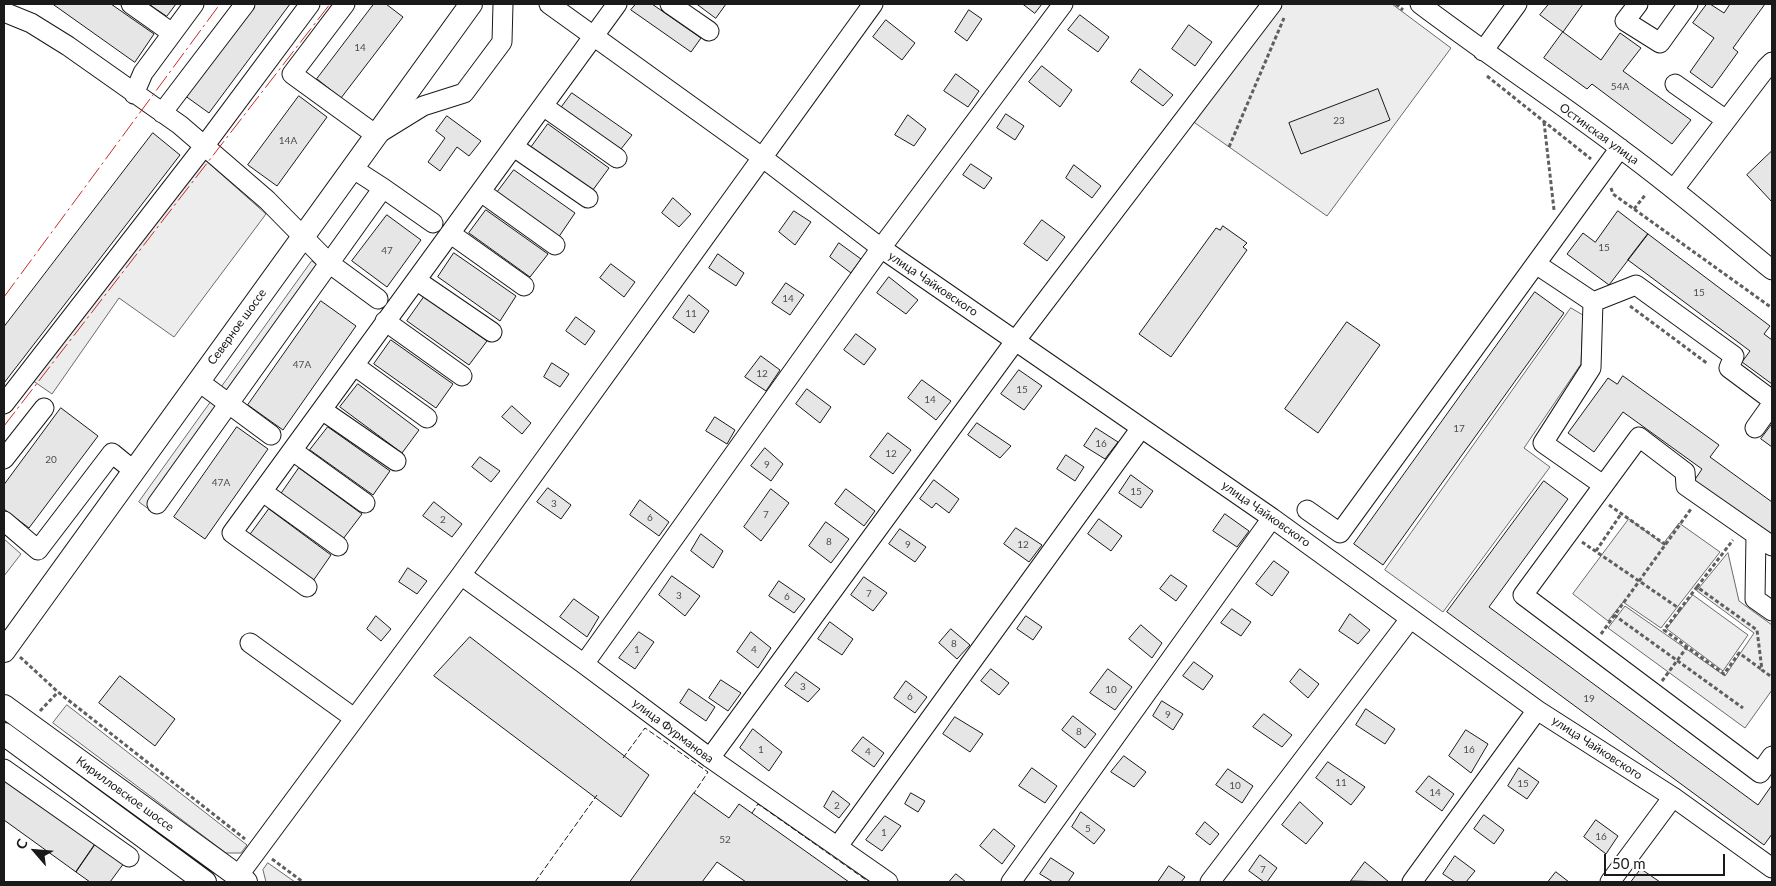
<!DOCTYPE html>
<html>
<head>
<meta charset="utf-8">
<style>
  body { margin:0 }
  #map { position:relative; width:1776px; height:886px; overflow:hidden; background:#fff; font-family:Lato,sans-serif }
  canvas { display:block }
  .frame { position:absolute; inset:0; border:5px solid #1a1a1a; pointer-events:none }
  .north { position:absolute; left:10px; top:826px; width:50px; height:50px; -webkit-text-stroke:4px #fff; paint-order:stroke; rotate:297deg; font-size:14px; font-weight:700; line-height:20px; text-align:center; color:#1a1a1a }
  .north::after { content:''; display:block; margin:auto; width:18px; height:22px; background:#1a1a1a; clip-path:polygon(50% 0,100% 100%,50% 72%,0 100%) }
  .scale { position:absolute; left:1604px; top:854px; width:121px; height:22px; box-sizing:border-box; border:2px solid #1a1a1a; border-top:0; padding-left:6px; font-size:15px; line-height:18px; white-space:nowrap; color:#1a1a1a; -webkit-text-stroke:4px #fff; paint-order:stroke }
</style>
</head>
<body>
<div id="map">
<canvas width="1776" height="886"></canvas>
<div class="frame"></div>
<div class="north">С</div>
<div class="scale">50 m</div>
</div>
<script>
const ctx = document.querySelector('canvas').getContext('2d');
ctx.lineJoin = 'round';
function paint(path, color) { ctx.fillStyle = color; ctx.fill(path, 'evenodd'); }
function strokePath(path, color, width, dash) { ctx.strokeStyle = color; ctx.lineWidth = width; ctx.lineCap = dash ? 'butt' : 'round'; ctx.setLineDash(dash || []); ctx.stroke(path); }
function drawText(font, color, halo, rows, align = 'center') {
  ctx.font = font + ' Lato,sans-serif'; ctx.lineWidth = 4; ctx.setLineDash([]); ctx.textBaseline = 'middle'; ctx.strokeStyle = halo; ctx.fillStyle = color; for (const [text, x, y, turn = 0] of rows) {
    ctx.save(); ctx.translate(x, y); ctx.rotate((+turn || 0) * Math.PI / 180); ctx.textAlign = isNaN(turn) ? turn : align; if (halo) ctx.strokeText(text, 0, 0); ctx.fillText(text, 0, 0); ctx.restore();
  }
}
const green = new Path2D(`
  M1280,4H1392L1451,48L1327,216L1188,118Z
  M203,158L266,214L174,337L119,298L52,394L29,378Z
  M312,261L318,266L150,510L139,502Z
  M1571,308L1583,315L1581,364L1524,448L1550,467L1443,612L1385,570Z
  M1629,519L1663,544L1679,523L1720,552L1661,628L1623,602L1608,621L1573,594Z
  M4,539L21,554L4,576Z
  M1728,553L1739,601L1772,625V690L1745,728L1608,628L1625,606L1725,676L1754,633L1697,591Z
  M1693,595L1748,635L1723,671L1667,629Z
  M67,705L247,845L241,853H226L53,723Z
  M268,863L295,882H266L263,870Z`);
const building = new Path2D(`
  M53,4H111L154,34L135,62Z
  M149,4H176L167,16Z
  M252,4H290L209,113L184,95Z
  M374,4H386L403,17L341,98L317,79Z
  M636,4H652L701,38L691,52L631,10Z
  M697,4H726L716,18Z
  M1023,4H1042L1035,13Z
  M1549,4H1583L1563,32L1540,15Z
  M1707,4H1710L1724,13L1730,4H1765L1733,48L1738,52L1712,88L1690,72L1714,38L1693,23Z
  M969,10L982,19L967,41L955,32Z
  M1080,15L1109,37L1098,52L1068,30Z
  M886,20L915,43L902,60L873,37Z
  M1189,25L1212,42L1195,66L1172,49Z
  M1563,32L1601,60L1620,33L1641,48L1623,71L1691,120L1672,144L1592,84L1587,89L1544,58Z
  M1042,66L1072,90L1060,107L1029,82Z
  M1140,69L1173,95L1163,106L1131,82Z
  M956,74L979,91L968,107L944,91Z
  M1378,89L1390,120L1301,154L1289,123Z
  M572,93L632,135L621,149L561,108Z
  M299,96L327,117L277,186L248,165Z
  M1006,114L1024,126L1015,140L997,128Z
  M908,115L926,129L914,146L895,135Z
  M447,116L481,141L469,156L457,147L440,171L428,162L445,138L436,131Z
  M548,124L609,168L590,194L530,149Z
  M153,133L180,155L4,383V327Z
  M1772,151V202L1747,175Z
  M971,164L992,178L984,189L963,175Z
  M1074,165L1101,186L1092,198L1066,178Z
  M514,170L575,213L558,238L496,194Z
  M673,198L691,214L679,227L662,213Z
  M486,210L548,254L530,277L469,233Z
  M794,211L811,222L795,245L779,232Z
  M1618,211L1648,234L1609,285L1567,254L1583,233L1595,242Z
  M387,215L421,240L387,287L352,261Z
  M1042,220L1065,237L1047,261L1024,244Z
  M1223,226L1247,243L1243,247L1247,250L1171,357L1139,334L1216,228L1220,230Z
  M1648,234L1770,326L1764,334L1772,340V384L1742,362L1750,351L1628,260Z
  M839,243L861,259L851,273L830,257Z
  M454,253L516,296L500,321L438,277Z
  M718,254L744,273L736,286L709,268Z
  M611,264L635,282L624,297L600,278Z
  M889,277L918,300L906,314L877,293Z
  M786,283L804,295L790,315L772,303Z
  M1535,292L1564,313L1383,565L1354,544Z
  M689,295L709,311L694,333L673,318Z
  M424,297L487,341L469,365L407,321Z
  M321,301L356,326L283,430L248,405Z
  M576,317L595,331L585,345L566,331Z
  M1347,322L1380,345L1318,433L1285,409Z
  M856,334L876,349L864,365L844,350Z
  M391,340L453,384L436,408L374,364Z
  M761,356L780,370L766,391L745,377Z
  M552,363L569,374L560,387L544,377Z
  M1019,370L1042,386L1024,410L1001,394Z
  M1623,376L1719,445L1710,457L1772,502V538L1694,481L1702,469L1623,412L1594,452L1568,433L1608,378L1617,384Z
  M922,380L951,401L936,420L908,398Z
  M358,384L419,430L402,453L340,407Z
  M807,389L831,407L820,423L796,404Z
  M512,406L531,423L522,434L502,417Z
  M61,408L98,436L29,528L4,509V485Z
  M715,417L735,430L727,444L706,431Z
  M977,423L1011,446L1000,458L968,435Z
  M1772,424V447L1761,439Z
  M237,427L268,449L205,539L174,517Z
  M328,427L390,471L373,495L310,450Z
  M1096,428L1118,442L1105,459L1084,446Z
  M888,433L911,450L893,474L870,457Z
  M765,448L783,464L771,481L751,466Z
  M1066,455L1084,467L1075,481L1057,469Z
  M480,457L500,471L491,482L472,467Z
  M299,468L362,514L343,539L281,494Z
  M1131,475L1153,491L1141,508L1119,493Z
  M934,480L959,499L949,513L936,503L932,508L920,499Z
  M1544,481L1568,499L1489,607L1758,805L1772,785V834L1764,845L1447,612Z
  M548,488L571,505L561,519L537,502Z
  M771,489L789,503L761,541L744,527Z
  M846,489L875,511L864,526L835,504Z
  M640,500L669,522L659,536L630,515Z
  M434,502L462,524L452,537L423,516Z
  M269,509L331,555L313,581L250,535Z
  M1225,514L1249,531L1237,547L1213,531Z
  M1099,519L1122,536L1111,551L1088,534Z
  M826,522L849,539L831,563L809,546Z
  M1016,528L1042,545L1029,562L1004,544Z
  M900,529L926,547L915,562L889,544Z
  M701,534L723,551L713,568L691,551Z
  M1274,561L1289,572L1272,596L1256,584Z
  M408,568L427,581L417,594L399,582Z
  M1171,575L1187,586L1176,601L1160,589Z
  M672,576L700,596L685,616L659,595Z
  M864,577L887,593L873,611L851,595Z
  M779,581L805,599L794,613L769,596Z
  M574,599L599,617L587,637L560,617Z
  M1232,609L1251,622L1241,636L1221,623Z
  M1350,614L1370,630L1358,644L1339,631Z
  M376,616L391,629L381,641L367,629Z
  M1026,616L1042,627L1033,640L1017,629Z
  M830,622L853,639L842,655L818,639Z
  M1141,625L1162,643L1152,658L1129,639Z
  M951,629L970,645L957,659L939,643Z
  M639,632L654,642L635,669L619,658Z
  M751,632L771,648L758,668L737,652Z
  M470,637L649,775L621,817L434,676Z
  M1194,662L1213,676L1203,690L1183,676Z
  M991,669L1009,683L999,695L981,681Z
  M1108,669L1132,687L1115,710L1090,693Z
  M1300,669L1319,684L1308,698L1290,682Z
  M796,672L820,689L808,702L785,686Z
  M120,676L175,719L155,746L99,703Z
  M721,680L741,693L728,711L709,698Z
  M906,681L927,697L915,713L894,698Z
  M689,689L715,707L706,721L680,703Z
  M1162,701L1183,714L1173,730L1153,716Z
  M1366,709L1395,729L1385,744L1356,725Z
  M1264,714L1292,735L1282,747L1253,727Z
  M1073,716L1096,734L1085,748L1062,730Z
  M955,717L983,734L970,752L943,734Z
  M753,729L782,752L769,771L740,748Z
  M1466,730L1488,744L1471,773L1449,756Z
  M863,737L884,753L874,767L852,751Z
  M1124,756L1146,772L1134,787L1111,772Z
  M1328,762L1365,787L1351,805L1316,778Z
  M1032,768L1057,786L1045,803L1019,786Z
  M1519,768L1539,782L1527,799L1508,786Z
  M1228,769L1253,786L1242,803L1216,785Z
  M1429,776L1454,794L1442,811L1416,792Z
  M4,778L96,843L76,872L4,820Z
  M833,791L850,804L839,818L824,807Z
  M694,793L729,818L739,804L849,882H746L717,862L702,882H630Z
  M911,793L925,801L918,812L905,804Z
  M1300,802L1323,823L1306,844L1282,825Z
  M1081,812L1105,830L1094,844L1072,827Z
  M1484,815L1504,830L1494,844L1474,829Z
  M885,816L901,826L882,851L866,840Z
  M1596,820L1618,836L1606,854L1584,837Z
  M1205,822L1219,834L1210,845L1196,834Z
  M994,829L1015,846L1002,864L980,846Z
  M96,843L124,863L110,882H90L76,872Z
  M1260,855L1277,868L1267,882H1264L1249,871Z
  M1455,856L1475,871L1466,882H1455L1443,874Z
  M1051,858L1074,873L1068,882H1053L1040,874Z
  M1365,862L1389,882L1351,881Z
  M1169,866L1185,877L1181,882H1158Z
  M1641,869L1660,882H1631Z
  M1556,872L1569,882H1548Z
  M956,874L966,882H949Z`);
const path = new Path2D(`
  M1396,4L1403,10
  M1487,76L1591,159
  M1544,122L1554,210
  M1229,147L1284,18
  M1611,188L1613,194L1772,308
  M1634,209L1646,194
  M1630,306L1708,364
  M1609,505L1666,545
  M1582,542L1680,609L1697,587L1757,630L1762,670L1772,677
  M1596,551L1621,514
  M1697,587L1733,540
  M1680,609L1664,630L1724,674L1739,653L1761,669
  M1614,615L1743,708
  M1601,634L1691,509
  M20,657L58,692L245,839
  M1662,681L1687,647
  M40,711L58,692
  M272,859L303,882`);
const minor = new Path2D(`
  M131,4L172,33
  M345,4L292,74L376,135L423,106L464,93L502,42L503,4
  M549,4L763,158L881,248L1272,518L1537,710L1673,797L1772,868
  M670,4L709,31
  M1420,4C1486,54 1555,99 1621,149C1673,187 1722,229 1772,270
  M1638,4L1625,21L1660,43L1688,4
  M4,12L31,23L68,46L180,125L267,200L329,263L378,299
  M1483,51L1517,4
  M1675,84L1726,120
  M134,94L143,73L194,4
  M543,106L617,158
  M162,113L245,4
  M514,147L588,198
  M352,168L383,188L433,223
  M1674,189L1766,68L1772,62
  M481,192L555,245
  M451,234L524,286
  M1536,264L1593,302L1591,368L1543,443L1603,485
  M416,280L492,332
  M1593,302L1636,285L1734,356L1729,368L1772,400
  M385,321L462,376
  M355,366L427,418
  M198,381L271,435
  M4,404L205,145L310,4
  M322,410L396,461
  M1755,428L1772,404
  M293,451L365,503
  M4,459L44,408
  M263,492L338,546
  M157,504L383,188
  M1307,510L1340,533L1620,148
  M4,521L38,550L112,453L134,471
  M1756,535L1755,599L1772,611
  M1772,546L1686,486L1685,472L1639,437L1523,595L1760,773L1772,756
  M461,575L584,664L710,758L888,882
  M307,587L232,533L617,4
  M250,643L354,718
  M584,664L881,248L1063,4
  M710,758L1016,340L1272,4
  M4,769L129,857
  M838,846L1141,428
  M238,876L461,575L873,4
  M1011,882L1272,518
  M1210,882L1410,619
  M1412,882L1537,710
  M1610,882L1673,797`);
const major = new Path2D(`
  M4,651L471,4
  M4,706L246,882
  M4,734L205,882`);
const fence = new Path2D(`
  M623,758L645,728L708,772L694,793
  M752,813L758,804L869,882
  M535,882L597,795`);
const power = new Path2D(`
  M4,297L220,4
  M4,426L330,4`);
const numberNames = [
  ["14",360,48],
  ["54А",1620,87],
  ["23",1339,121],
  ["14А",288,141],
  ["15",1604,248],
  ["47",387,251],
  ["15",1699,293],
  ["14",788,299],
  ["11",691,314],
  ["47А",302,365],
  ["12",762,374],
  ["15",1022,390],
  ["14",930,400],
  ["17",1459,429],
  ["16",1101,444],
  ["12",891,454],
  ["20",51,460],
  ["9",767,465],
  ["47А",221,483],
  ["15",1136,492],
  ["3",554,504],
  ["7",766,515],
  ["6",650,518],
  ["2",443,520],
  ["8",829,542],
  ["9",908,545],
  ["12",1023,545],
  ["7",869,594],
  ["3",679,596],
  ["6",787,597],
  ["8",954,644],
  ["1",637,650],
  ["4",754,650],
  ["3",803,687],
  ["10",1111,690],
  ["6",910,697],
  ["19",1589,699],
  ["9",1168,715],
  ["8",1079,732],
  ["1",761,750],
  ["16",1469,750],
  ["4",868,752],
  ["11",1341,783],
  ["15",1523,784],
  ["10",1235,786],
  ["14",1435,793],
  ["2",837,806],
  ["5",1088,829],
  ["1",884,833],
  ["16",1601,837],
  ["52",725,840],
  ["7",1263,870]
];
const streetNames = [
  ["Остинская улица",1599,134,36],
  ["улица Чайковского",933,284,34],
  ["Северное шоссе",237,327,-54],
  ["улица Чайковского",1266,514,35],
  ["улица Фурманова",673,731,37],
  ["улица Чайковского",1597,748,33],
  ["Кирилловское шоссе",125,794,36]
];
paint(green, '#ededed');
strokePath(green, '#6a6a6a', 1);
paint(building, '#e6e6e6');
strokePath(building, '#1a1a1a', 1);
strokePath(minor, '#1a1a1a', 21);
strokePath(major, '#1a1a1a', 24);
strokePath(path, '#5f5f5f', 3, [4, 2.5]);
strokePath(minor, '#fff', 19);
strokePath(major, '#fff', 22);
strokePath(fence, '#1a1a1a', 1, [6, 2.5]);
strokePath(power, '#c62828', 1, [18, 4, 2.5, 4]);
drawText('10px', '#4d4d4d', null, numberNames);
drawText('12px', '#1a1a1a', '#fff', streetNames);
</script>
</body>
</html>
